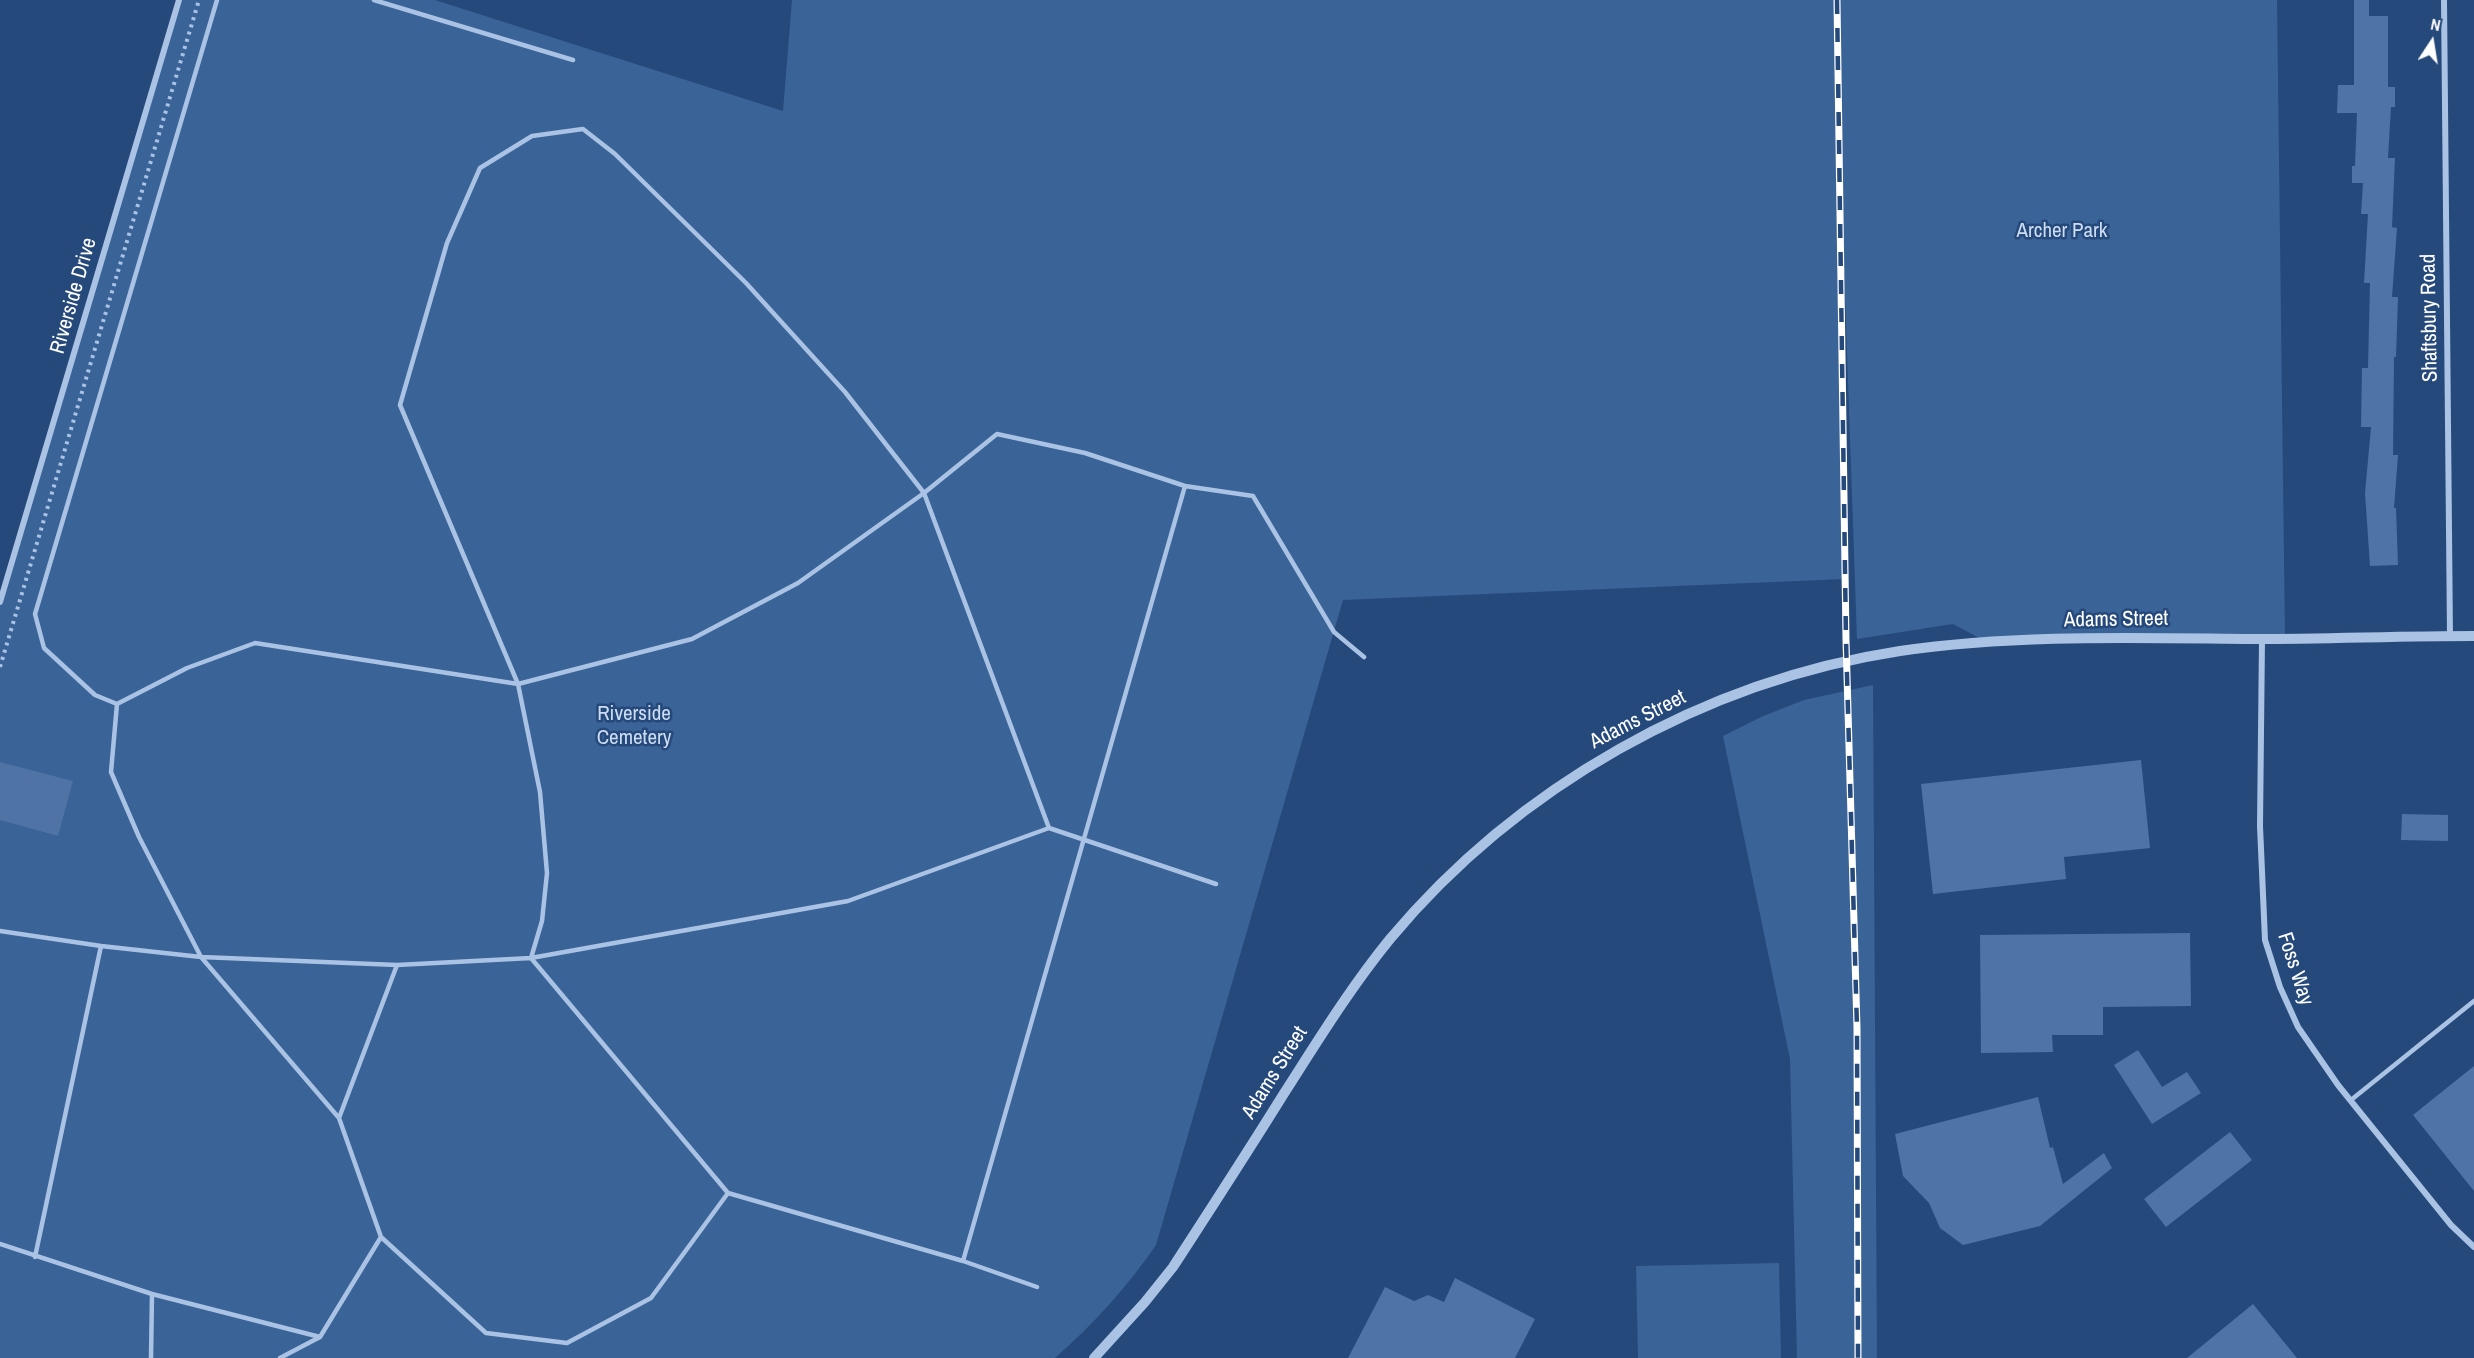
<!DOCTYPE html>
<html>
<head>
<meta charset="utf-8">
<style>
  body { margin:0 }
  #map { position:relative; width:2474px; height:1358px; overflow:hidden; background:#26497b; font-family:"Archivo Narrow",sans-serif }
  canvas { display:block }
  .north { position:absolute; left:2402px; top:12px; width:60px; height:60px; -webkit-text-stroke:4px #26497b; paint-order:stroke; rotate:12deg; font-size:16px; font-weight:700; line-height:24px; text-align:center; color:#fff }
  .north::after { content:''; display:block; margin:auto; width:21px; height:27px; background:#fff; clip-path:polygon(50% 0,100% 100%,50% 72%,0 100%) }
</style>
</head>
<body>
<div id="map">
<canvas width="2474" height="1358"></canvas>
<div class="north">N</div>
</div>
<script>
const ctx = document.querySelector('canvas').getContext('2d');
ctx.lineJoin = 'round';
function paint(path, color) { ctx.fillStyle = color; ctx.fill(path, 'evenodd'); }
function strokePath(path, color, width, dash) { ctx.strokeStyle = color; ctx.lineWidth = width; ctx.lineCap = dash ? 'butt' : 'round'; ctx.setLineDash(dash || []); ctx.stroke(path); }
function drawText(font, color, halo, rows, align = 'center') {
  ctx.font = font + ' "Archivo Narrow",sans-serif'; ctx.lineWidth = 5; ctx.setLineDash([]); ctx.textBaseline = 'middle'; ctx.strokeStyle = halo; ctx.fillStyle = color; for (const [text, x, y, turn = 0] of rows) {
    ctx.save(); ctx.translate(x, y); ctx.rotate((+turn || 0) * Math.PI / 180); ctx.textAlign = isNaN(turn) ? turn : align; if (halo) ctx.strokeText(text, 0, 0); ctx.fillText(text, 0, 0); ctx.restore();
  }
}
const green = new Path2D(`
  M179,0H435L783,111L792,0H2277L2285,638L1987,642L1953,624L1857,639L1838,95L1845,579L1343,600L1156,1245C1128,1286 1093,1325 1055,1358H0V602Z
  M1873,685L1877,1358H1797L1790,1059L1723,736L1761,717L1804,700Z
  M1779,1263L1781,1358H1638L1636,1266Z`);
const building = new Path2D(`
  M2354,0H2369V16H2388V87H2395V107H2391L2388,158H2395L2392,227L2397,228L2392,297H2398L2396,357H2394L2393,455H2398L2394,508H2396L2398,565L2370,566L2365,493L2371,427H2361L2362,368H2368L2370,283H2364L2368,214H2361L2363,183H2352V166H2355L2357,113H2337L2338,85H2354Z
  M2141,760L2150,848L2064,857L2066,879L1933,894L1921,784Z
  M0,762L73,781L58,836L0,820Z
  M2402,814L2448,815V841L2401,840Z
  M2190,933L2191,1006L2103,1007V1035H2052L2053,1052L1981,1053L1980,935Z
  M2138,1050L2162,1087L2187,1072L2201,1093L2152,1124L2114,1065Z
  M2474,1066V1191L2413,1115Z
  M2038,1097L2050,1148L2053,1147L2063,1184L2104,1153L2112,1168L2040,1226L1963,1245L1940,1228L1929,1203L1903,1176L1895,1134Z
  M2230,1132L2252,1160L2166,1227L2144,1199Z
  M1455,1278L1535,1319L1515,1358H1348L1385,1287L1414,1301L1428,1295L1444,1302Z
  M2253,1304L2297,1358H2187Z`);
const path = new Path2D(`
  M0,667L199,0`);
const service = new Path2D(`
  M217,0L35,614L44,648L95,695L117,704L187,668L255,643L518,684L692,639L798,583L924,493L997,434L1085,453L1185,486L1253,496L1334,632L1364,657
  M374,0L573,60
  M117,704L111,772L139,837L201,957L339,1118
  M1049,828L924,493L845,392L746,283L615,154L583,129L532,136L480,168L447,243L400,405L518,684L540,792L547,873L542,921L531,958L848,901L1049,828L1216,884
  M0,931L101,946L201,957L397,965L531,958L728,1193L963,1261L1037,1287
  M397,965L339,1118L381,1237L486,1333L567,1343L651,1298L728,1193
  M2351,1100L2474,1001
  M0,1244L152,1294L320,1337
  M35,1257L101,946
  M963,1261L1185,486
  M151,1358L152,1294
  M280,1358L320,1337L381,1237`);
const minor = new Path2D(`
  M2444,0L2450,636
  M0,602L179,0
  M2262,639L2260,826L2265,940L2280,987L2298,1027L2338,1085L2451,1225L2474,1247`);
const tertiary = new Path2D(`
  M1094,1358L1145,1302L1173,1267C1210,1210 1247,1153 1283,1095C1317,1042 1350,988 1390,939C1517,787 1703,681 1900,651C2016,634 2136,638 2254,639C2327,639 2401,636 2474,636`);
const rail = new Path2D(`
  M1837,0L1846,640L1857,1028L1858,1358`);
const parkNames = [
  ["Archer Park",2062,231],
  ["Riverside",634,714],
  ["Cemetery",634,738]
];
const streetNames = [
  ["Riverside Drive",74,296,-74],
  ["Shaftsbury Road",2430,318,-91],
  ["Adams Street",2116,620,-1],
  ["Adams Street",1638,720,-27],
  ["Foss Way",2295,969,72],
  ["Adams Street",1275,1073,-58]
];
paint(green, '#3a6398');
paint(building, '#4e73a4');
strokePath(path, '#aac3e4', 4, [3, 4.5]);
strokePath(service, '#aac3e4', 4.5);
strokePath(minor, '#aac3e4', 6);
strokePath(tertiary, '#aac3e4', 10);
strokePath(rail, '#fff', 7);
strokePath(rail, '#26497b', 4.5, [14]);
drawText('21px', '#ccddf3', '#26497b', parkNames);
drawText('21px', '#fff', '#26497b', streetNames);
</script>
</body>
</html>
